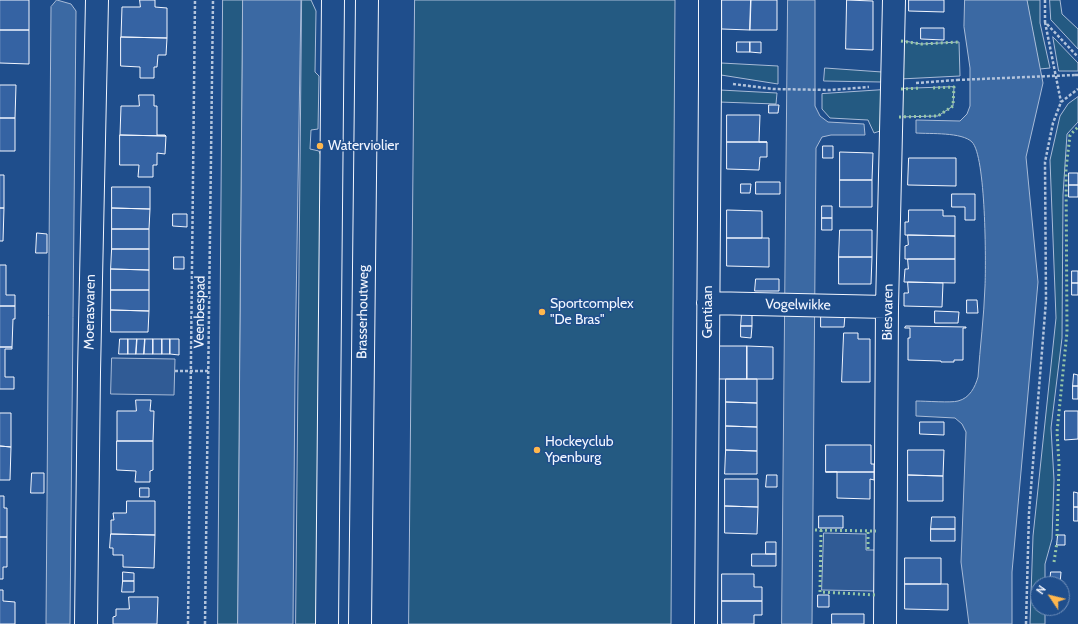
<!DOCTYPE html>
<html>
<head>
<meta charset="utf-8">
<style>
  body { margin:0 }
  #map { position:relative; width:1078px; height:624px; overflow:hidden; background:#1f4e8c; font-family:Cabin,sans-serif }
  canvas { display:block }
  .north { position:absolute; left:1030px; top:576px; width:40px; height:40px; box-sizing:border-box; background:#1f4e8c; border:1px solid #7391ba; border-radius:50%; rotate:305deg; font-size:11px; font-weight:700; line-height:16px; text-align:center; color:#f2f6ff }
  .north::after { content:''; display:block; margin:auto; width:14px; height:18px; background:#ffb74d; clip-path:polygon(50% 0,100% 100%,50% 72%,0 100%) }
</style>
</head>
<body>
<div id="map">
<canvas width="1078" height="624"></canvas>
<div class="north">N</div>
</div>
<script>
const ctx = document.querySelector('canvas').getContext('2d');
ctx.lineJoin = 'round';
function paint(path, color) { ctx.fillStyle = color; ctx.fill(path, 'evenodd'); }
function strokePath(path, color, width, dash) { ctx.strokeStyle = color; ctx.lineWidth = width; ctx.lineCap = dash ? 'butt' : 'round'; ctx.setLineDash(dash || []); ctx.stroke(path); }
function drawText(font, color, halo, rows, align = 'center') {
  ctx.font = font + ' Cabin,sans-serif'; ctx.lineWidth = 3; ctx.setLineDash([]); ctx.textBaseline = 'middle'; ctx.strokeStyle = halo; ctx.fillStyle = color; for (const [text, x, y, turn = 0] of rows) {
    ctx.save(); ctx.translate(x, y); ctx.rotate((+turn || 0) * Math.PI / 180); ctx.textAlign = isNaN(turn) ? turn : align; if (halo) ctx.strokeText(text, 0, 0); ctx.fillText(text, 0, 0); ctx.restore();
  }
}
const green = new Path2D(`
  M223,0H243L238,624H218Z
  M302,0H311L316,11L315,72L319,76L318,129L311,130L310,149L319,151L321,156L320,624H296Z
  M415,0H675L671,624H409Z
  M1027,0H1040V23L1050,68L1040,69Z
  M1050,0H1060L1062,14L1078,29V49L1051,20Z
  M1053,37L1078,63V71H1059Z
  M899,40L921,44L959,42L960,76L900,79Z
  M721,63L778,66V84L721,75Z
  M825,68L882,72L881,82L824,81Z
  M954,87L953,106L938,116L898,117V89Z
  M720,90L777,93L776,104L719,102Z
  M883,90L880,131L874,133L868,120L830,118L822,109V94Z
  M1078,97V122L1067,134L1063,195L1062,338L1051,428L1054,480L1052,539L1045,564V584H1038V608H1045V624H1030L1033,536L1056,318L1050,160L1060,116L1068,104Z`);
const parking = new Path2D(`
  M112,358L175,359L174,395L111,394Z
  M824,533L866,534V550H875L874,591L822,590Z`);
const water = new Path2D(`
  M57,0L71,4L76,11L70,624H46L51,7Z
  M243,0H301L295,370L293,624H238Z
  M788,0H815V106L820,116L828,122L864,124L865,135H831L822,137L816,148L812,624H782Z
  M965,0H1027L1043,83L1026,157L1038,282L1012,572V624H969L961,562L966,432L962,424L955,418L916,416V401C926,401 951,403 958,401C970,398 975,387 978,377C980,347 984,317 985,286C986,263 986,156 972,142C962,132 930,134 916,133V120L960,121L967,114L970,106V68L964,27Z`);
const building = new Path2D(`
  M0,0H29V30H0Z
  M140,0H155V7L167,8V38L121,37L122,7H140Z
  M722,0H751L750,30L722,29Z
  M751,0H777V30H750Z
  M847,0L873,1V50L846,49Z
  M909,0H944V12L909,11Z
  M921,28H944V40L921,39Z
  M0,30H29V64L0,63Z
  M121,37L167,38L166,55H158L157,67H154V78H140V67L121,66Z
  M737,42H750V52H737Z
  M750,42H761V53L750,52Z
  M0,85H16L15,118H0Z
  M139,95H154V106H157V135H165L166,136L120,135L121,106H139Z
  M769,105H779L778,113H769Z
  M727,115H760L759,142H767H727Z
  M0,118H15V151H0Z
  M120,135L166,136L165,154L157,153V165H153V177H138L139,165H120Z
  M727,142H767V157H760L759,170L727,169Z
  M823,146H833V158H823Z
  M840,152L873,153L872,180H840Z
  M909,158H956V186L908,185Z
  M1069,173H1078V185H1069Z
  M0,175H4V208H0Z
  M840,180H872V207H840Z
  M756,182H780V194H756Z
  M741,184H751L750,193H741Z
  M1069,185H1078V197H1069Z
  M112,187H150V209L112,208Z
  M952,194H975V220H965V207H952Z
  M822,206H832V218H822Z
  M0,208H4L3,241H0Z
  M112,208L150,209L149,229H112Z
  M727,210L762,211V238H727Z
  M909,210H943V216H955V236L905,235V222H908Z
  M173,214H187V227L173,226Z
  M822,218H832V230H822Z
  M112,229H149V249H112Z
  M840,230H872V257H839Z
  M37,233L47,234V253H36Z
  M908,235L955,236V259H905V246L908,245Z
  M727,238H769V267L727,266Z
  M112,249H149V270L111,269Z
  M174,257H184V269H174Z
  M839,257H872L871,284H839Z
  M908,259H955V283L904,282L905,269H908Z
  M0,265H6V295H15V306H0Z
  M111,269L149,270V290H111Z
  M1072,271H1078V283H1072Z
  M756,279H779V291H755Z
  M908,282L943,283L942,307L904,306V293H908Z
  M1072,283H1078V295H1072Z
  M111,290H149V311L111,310Z
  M967,300H977L978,313H967Z
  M0,306H15V319H13L12,347H0Z
  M111,310L149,311L148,332H111Z
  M935,311L959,312L958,323H935Z
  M742,313L752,314V326H741Z
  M821,315H845L844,327H821Z
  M741,326H752L751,338L741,337Z
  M906,326L966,327V328H963V360H954V362H941V361L908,360V338H910V328H905Z
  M844,333H858V339H870V382H842Z
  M120,339H128V354H119Z
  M128,339H137L136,354H128Z
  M137,339H145L144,354H136Z
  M145,339H153V354H144Z
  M153,339H162V354H153Z
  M162,339H170V354H162Z
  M170,339H179V355L170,354Z
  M719,346H747V379H718Z
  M747,346L773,347V379H747Z
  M0,347H12V349H5V377H14V389H0Z
  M1074,374L1078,375V386H1073Z
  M726,379H757V403L726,402Z
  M1073,386H1078V399H1073Z
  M136,400H151L150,411H154L153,441H117V411H136Z
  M726,402L757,403V427L726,426Z
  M1065,411H1078V439L1065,440Z
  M0,413H11V447L0,446Z
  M920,422H944V435L920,434Z
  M726,426L757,427V451L726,450Z
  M117,441H153V470L150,471V482H135L136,471L117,470Z
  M826,445H871V464H874V472H826Z
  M0,446L11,447L10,480H0Z
  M726,450L757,451V474H725Z
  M908,450H944L943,476L908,475Z
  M826,472H874V480L870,479V499L837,498V472Z
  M32,473H44V493H31Z
  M767,475H777V487H766Z
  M908,475L943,476V501H908Z
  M725,479H758V507L725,506Z
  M140,488H149V497H140Z
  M1074,492L1078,493V507H1074Z
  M0,496H4V508H7V537H0Z
  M127,501H155V535L111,534V520H114L113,513H126Z
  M725,506L758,507L757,534L725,533Z
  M1074,507H1078V521H1074Z
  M819,516H843V528H819Z
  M932,517H955V529H931Z
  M931,529H955V541H931Z
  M111,534L155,535L154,568L123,567V555H113V548H110Z
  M1058,535H1065V545H1057Z
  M0,537H7V567H3V579H0Z
  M766,542H776V554H766Z
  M752,554H776V566H752Z
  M905,558H941V584H905Z
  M123,572L134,573V581H123Z
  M1051,572H1061L1060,584H1050Z
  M722,574H754V587H762V601H722Z
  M123,581H134V592H122Z
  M905,584H948V610L905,609Z
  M0,590H3V601L15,602V624H0Z
  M818,595H829V607H818Z
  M129,597H158L157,624H113V617L116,616V609H129Z
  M722,601H762V615H754V624H722Z
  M832,614H864V624H832Z`);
const path = new Path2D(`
  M1045,0V22L1078,57
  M1045,22L1061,102
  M1075,75H1078
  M916,83L957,80
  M733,84L773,89L830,90L869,87
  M175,371H209
  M188,624L195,0
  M205,624L213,0
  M1026,624L1029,513L1046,301L1045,162L1053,123L1061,102L1078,89`);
const minor = new Path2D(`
  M708,303L887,307
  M86,624L89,372L97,0
  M706,624L710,81V0
  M885,624L887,307L894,0`);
const major = new Path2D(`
  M327,624L333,0
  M360,624L367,0`);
const pathBridge = new Path2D(`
  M957,80L1075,75`);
const hedge = new Path2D(`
  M901,41L921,44L959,42
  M901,89L921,88
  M899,117L938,116L953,106L954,87L931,88
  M815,530L876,531
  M821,530L820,592L876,595
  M1057,536L1059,464L1057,432L1067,332L1066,169L1070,135L1078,127
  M868,549V530
  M1054,562L1057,542`);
const markers = [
  [320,146,4,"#ffb74d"],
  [542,312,4,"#ffb74d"],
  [537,450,4,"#ffb74d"]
];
const poiNames = [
  ["Waterviolier",328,146],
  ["Sportcomplex",550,304],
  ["\"De Bras\"",550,320],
  ["Hockeyclub",545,442],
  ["Ypenburg",545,458]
];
const streetNames = [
  ["Vogelwikke",798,305,1],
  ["Moerasvaren",90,312,-89],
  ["Veenbespad",200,312,-89],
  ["Brasserhoutweg",363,312,-89],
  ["Gentiaan",708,312,-90],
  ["Biesvaren",888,312,-89]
];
paint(green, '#245a82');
strokePath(green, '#a8bbd7', 1);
paint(parking, '#305b95');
strokePath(parking, '#a8bbd7', 1);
paint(water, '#3b69a3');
strokePath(water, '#a8bbd7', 1);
paint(building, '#3563a3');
strokePath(building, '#f2f6ff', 1);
strokePath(minor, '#f2f6ff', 24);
strokePath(major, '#f2f6ff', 24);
strokePath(path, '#b3c4dc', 2.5, [3, 2]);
strokePath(minor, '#1f4e8c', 22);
strokePath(major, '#1f4e8c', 22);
strokePath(pathBridge, '#b3c4dc', 2.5, [3, 2]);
strokePath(hedge, '#97c8a6', 3, [2, 3]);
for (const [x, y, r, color] of markers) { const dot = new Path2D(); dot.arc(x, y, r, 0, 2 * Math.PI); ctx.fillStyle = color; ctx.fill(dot); strokePath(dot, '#1f4e8c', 1.5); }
drawText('14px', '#f2f6ff', '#1f4e8c', poiNames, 'left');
drawText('14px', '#f2f6ff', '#1f4e8c', streetNames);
</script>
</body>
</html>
